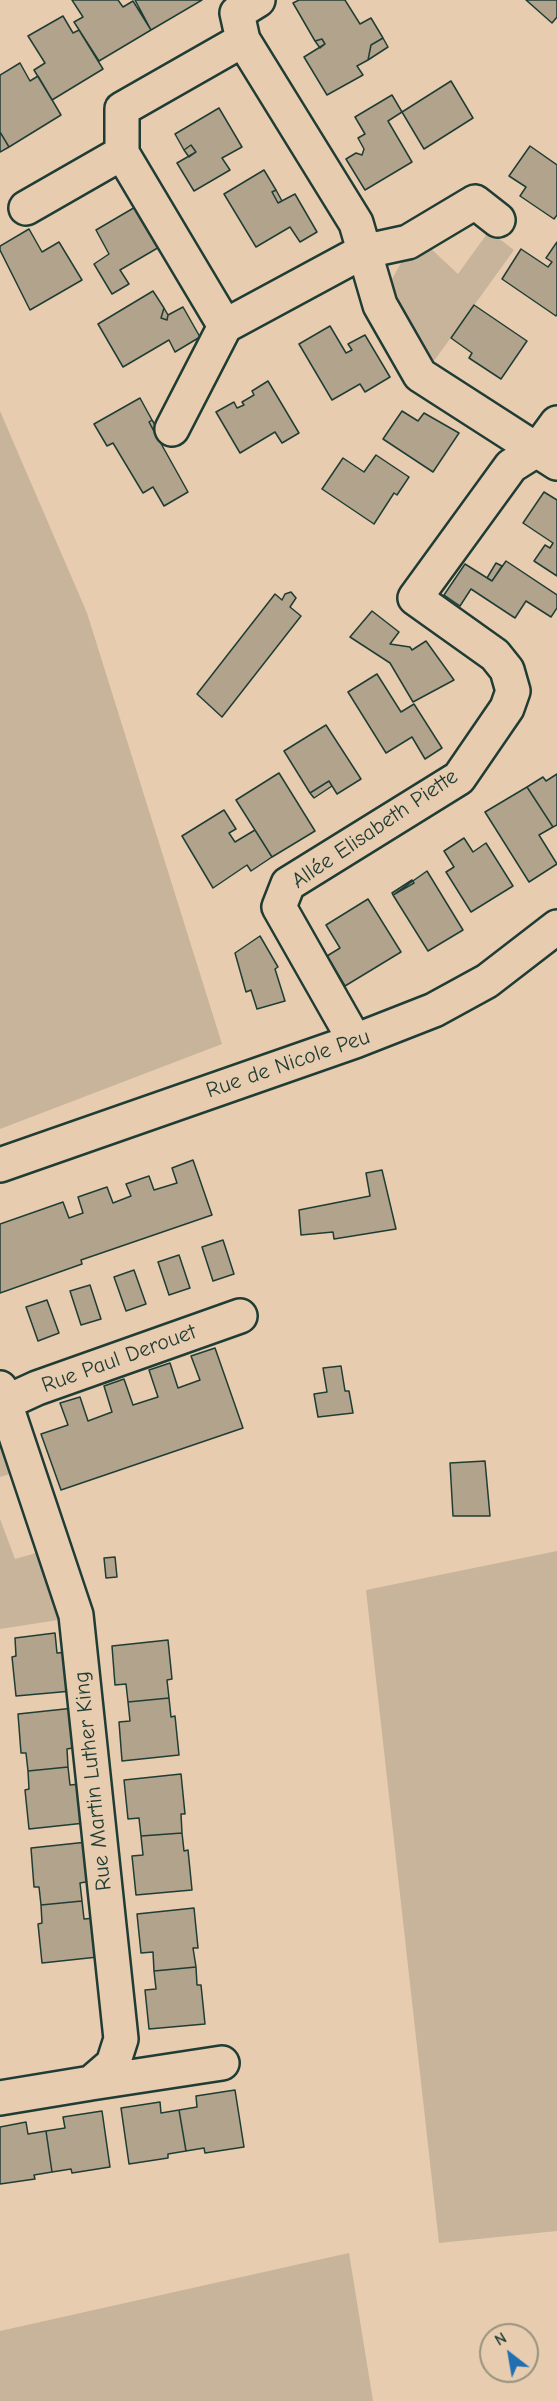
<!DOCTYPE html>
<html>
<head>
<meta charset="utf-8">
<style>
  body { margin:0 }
  #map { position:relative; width:557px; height:2401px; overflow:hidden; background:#e8ccaf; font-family:"Comic Neue",sans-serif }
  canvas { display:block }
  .north { position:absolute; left:479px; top:2323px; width:60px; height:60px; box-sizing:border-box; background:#e8ccaf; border:2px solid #98937e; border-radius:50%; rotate:329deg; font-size:16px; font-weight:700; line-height:24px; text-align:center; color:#1f3d34 }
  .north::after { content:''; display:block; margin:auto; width:21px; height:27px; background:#1f6fb2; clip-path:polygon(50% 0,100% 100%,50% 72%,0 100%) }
</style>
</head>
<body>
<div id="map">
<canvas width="557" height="2401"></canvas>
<div class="north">N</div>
</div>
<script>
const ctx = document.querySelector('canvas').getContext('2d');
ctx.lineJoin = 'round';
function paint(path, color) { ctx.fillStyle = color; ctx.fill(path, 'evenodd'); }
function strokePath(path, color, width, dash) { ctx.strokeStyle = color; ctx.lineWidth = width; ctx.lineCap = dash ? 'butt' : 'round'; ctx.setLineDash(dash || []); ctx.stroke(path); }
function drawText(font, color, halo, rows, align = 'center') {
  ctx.font = font + ' "Comic Neue",sans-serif'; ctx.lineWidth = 5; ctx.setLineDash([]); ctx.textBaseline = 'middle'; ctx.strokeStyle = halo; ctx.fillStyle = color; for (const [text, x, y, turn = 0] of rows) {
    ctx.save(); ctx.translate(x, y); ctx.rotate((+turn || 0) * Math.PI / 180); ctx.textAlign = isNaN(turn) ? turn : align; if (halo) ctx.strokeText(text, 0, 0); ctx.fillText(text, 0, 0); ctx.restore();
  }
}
const green = new Path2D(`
  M489,231L514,250L434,361L396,298L392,279L402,261L428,246L458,274Z
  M0,411L87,613L222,1044L0,1129Z
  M0,1444L10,1474L0,1477Z
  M0,1519L15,1559L36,1553L58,1620L0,1629Z
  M557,1551V2231L439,2243L366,1590Z
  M349,2253L373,2401H0V2331Z`);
const building = new Path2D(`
  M72,0H118L123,7L133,1L151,30L99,61L74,22L83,17Z
  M135,0H202L151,30Z
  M299,0H345L360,24L371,18L383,38L371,45L368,60L357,66L363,75L327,95L304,57L325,44L322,39L315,41L293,3Z
  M526,0H557V17L552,23Z
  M63,16L73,33L79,30L103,69L52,100L34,70L45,63L28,36Z
  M383,38L388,47L368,60L371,45Z
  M322,39L325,44L320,48L315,41Z
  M20,63L30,81L38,76L61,115L9,147L0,132V75Z
  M451,81L473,118L424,149L402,112Z
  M392,95L402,112L388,121L412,162L365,190L346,159L356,153L362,155L364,149L358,138L365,134L355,117Z
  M219,108L242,147L222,158L230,170L194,191L177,163L196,152L191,145L184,150L175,134Z
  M0,132L9,147L0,152Z
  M191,145L196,152L189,157L184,150Z
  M530,146L557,165V215L554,219L520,196L526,187L509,176Z
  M264,170L276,190L272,192L278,203L295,194L317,232L300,242L290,227L256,247L224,194Z
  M276,190L282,201L278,203L272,192Z
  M137,206L161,246L120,270L129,284L112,294L94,264L109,254L96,230Z
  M29,229L42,252L59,242L82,280L30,310L0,250V246Z
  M557,242V314L556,316L502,279L521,249L548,267L552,262L546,258Z
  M153,291L164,308L161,318L167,320L168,315L183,307L200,337L175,352L169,340L123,367L98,324Z
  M474,305L527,341L501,379L469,358L472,353L451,338Z
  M164,308L168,315L167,320L161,318Z
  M330,326L346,353L352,350L348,344L365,335L390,377L365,392L360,384L332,400L299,344Z
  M268,381L299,433L282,443L275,432L240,453L216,412L234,402L237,408L244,405L242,402L254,395L252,391Z
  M140,398L152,420L149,422L188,492L164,506L153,487L143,493L113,443L107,446L94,424Z
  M402,411L418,421L424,413L459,433L433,472L383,439Z
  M152,420L162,436L158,439L149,422Z
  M376,455L409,477L397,495L394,493L374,524L322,489L343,458L364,472Z
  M544,492L557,500V576L534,561L545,545L550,548L553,543L523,523Z
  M506,561L557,595V608L551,617L526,601L515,618L471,589L460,606L444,595L465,564L492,581Z
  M496,563L502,566L492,581L487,578Z
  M291,592L296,598L290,607L301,616L222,717L197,694L275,594L282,600L285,594Z
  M372,611L399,632L390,644L410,647L412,650L426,641L454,680L413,702L390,663L350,637Z
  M377,674L401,712L414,704L442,748L425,759L412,737L386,753L348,692Z
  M326,725L361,779L337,794L329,781L310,793L284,751Z
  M279,773L315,831L272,857L236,800Z
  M557,774V825L553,827L527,787L543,777L546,781Z
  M329,781L332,786L314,798L310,793Z
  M527,787L553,827L539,835L557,864L529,882L485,812Z
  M224,810L236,829L229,833L235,842L255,830L272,857L251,871L247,865L213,888L182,836Z
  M464,838L473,852L486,843L513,886L471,912L446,872L454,867L444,851Z
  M427,871L463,930L428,951L393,895Z
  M412,880L414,883L393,895L392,893Z
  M368,899L401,952L345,986L327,956L340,948L326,925Z
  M260,936L278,967L275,969L285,1001L257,1009L251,990L246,992L235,953Z
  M193,1160L212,1215L81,1260L82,1264L0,1293V1224L63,1202L69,1218L83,1213L78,1197L107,1187L113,1203L131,1196L126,1184L149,1176L154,1190L177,1183L172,1168Z
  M382,1170L396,1229L334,1239L333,1232L301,1235L299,1210L370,1196L366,1173Z
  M223,1240L234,1274L213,1281L202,1247Z
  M179,1255L190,1288L169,1295L158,1262Z
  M134,1270L146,1304L126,1311L114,1277Z
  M90,1285L101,1319L81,1325L70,1291Z
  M47,1300L59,1333L38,1341L26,1307Z
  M215,1348L243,1428L61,1490L41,1434L68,1425L60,1403L80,1397L88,1421L112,1412L104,1386L124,1379L133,1405L158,1397L149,1370L170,1363L178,1388L200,1380L191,1356Z
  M341,1366L345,1391H349L353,1413L318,1417L314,1394L327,1392L323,1368Z
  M485,1461L490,1516H453L450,1463Z
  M115,1557L117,1577L106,1578L104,1558Z
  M55,1633L57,1653L69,1652L72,1691L16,1696L12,1657L16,1656L15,1638Z
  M168,1640L172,1679L167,1680L169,1698L128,1702L126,1684L115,1685L112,1646Z
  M169,1698L171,1717L175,1716L179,1755L122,1761L119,1722L130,1721L128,1702Z
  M74,1708L78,1747L67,1749L68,1767L28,1771L26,1753H21L18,1714Z
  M68,1767L70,1785L81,1784L85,1823L29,1829L25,1790L29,1789L28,1771Z
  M181,1774L185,1814H181L182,1833L141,1836L139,1818L128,1819L124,1780Z
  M182,1833L184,1851L188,1850L192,1890L136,1895L132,1856L143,1855L141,1836Z
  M87,1842L91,1881L80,1883L82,1901L41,1905L39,1887H34L31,1848Z
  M82,1901L84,1919L95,1918L98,1957L42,1963L38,1924L42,1923L41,1905Z
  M194,1908L198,1948H193L196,1967L154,1971L153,1952L141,1953L137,1914Z
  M196,1967L197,1985H201L205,2024L149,2029L145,1990L156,1989L154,1971Z
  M235,2090L244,2147L205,2153L204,2148L186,2151L179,2110L197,2107L196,2096Z
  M160,2102L161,2113L179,2110L186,2151L168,2154V2158L129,2164L121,2108Z
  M102,2111L110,2167L72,2173L71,2169L52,2172L46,2131L65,2128L63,2117Z
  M26,2122L28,2134L46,2131L52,2172L34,2175L35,2179L0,2184V2127Z`);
const minor = new Path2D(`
  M243,40L237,13L258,0
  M122,153L225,326L362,252L408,242L475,202L498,220
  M26,208L122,153V109L243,40L356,223L380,305L420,375L557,463
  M172,429L225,326
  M355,1041L279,907L288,884L459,778L507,708L513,691L507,670L495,655L415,598L511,466L538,449L557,423
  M0,1165L355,1041L434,1010L487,981L557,927
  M0,1388L76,1615L121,2039L113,2064L91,2083L0,2098
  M0,1405L37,1388L240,1316
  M91,2083L222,2063`);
const streetNames = [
  ["Allée Elisabeth Piette",375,829,-34],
  ["Rue de Nicole Peu",288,1064,-19],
  ["Rue Paul Derouet",119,1359,-20],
  ["Rue Martin Luther King",93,1781,-96]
];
paint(green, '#c7b49a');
paint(building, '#b1a38c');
strokePath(building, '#1f3d34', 1.5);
strokePath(minor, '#1f3d34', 38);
strokePath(minor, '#e8ccaf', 33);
drawText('22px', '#1f3d34', '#e8ccaf', streetNames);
</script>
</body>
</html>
